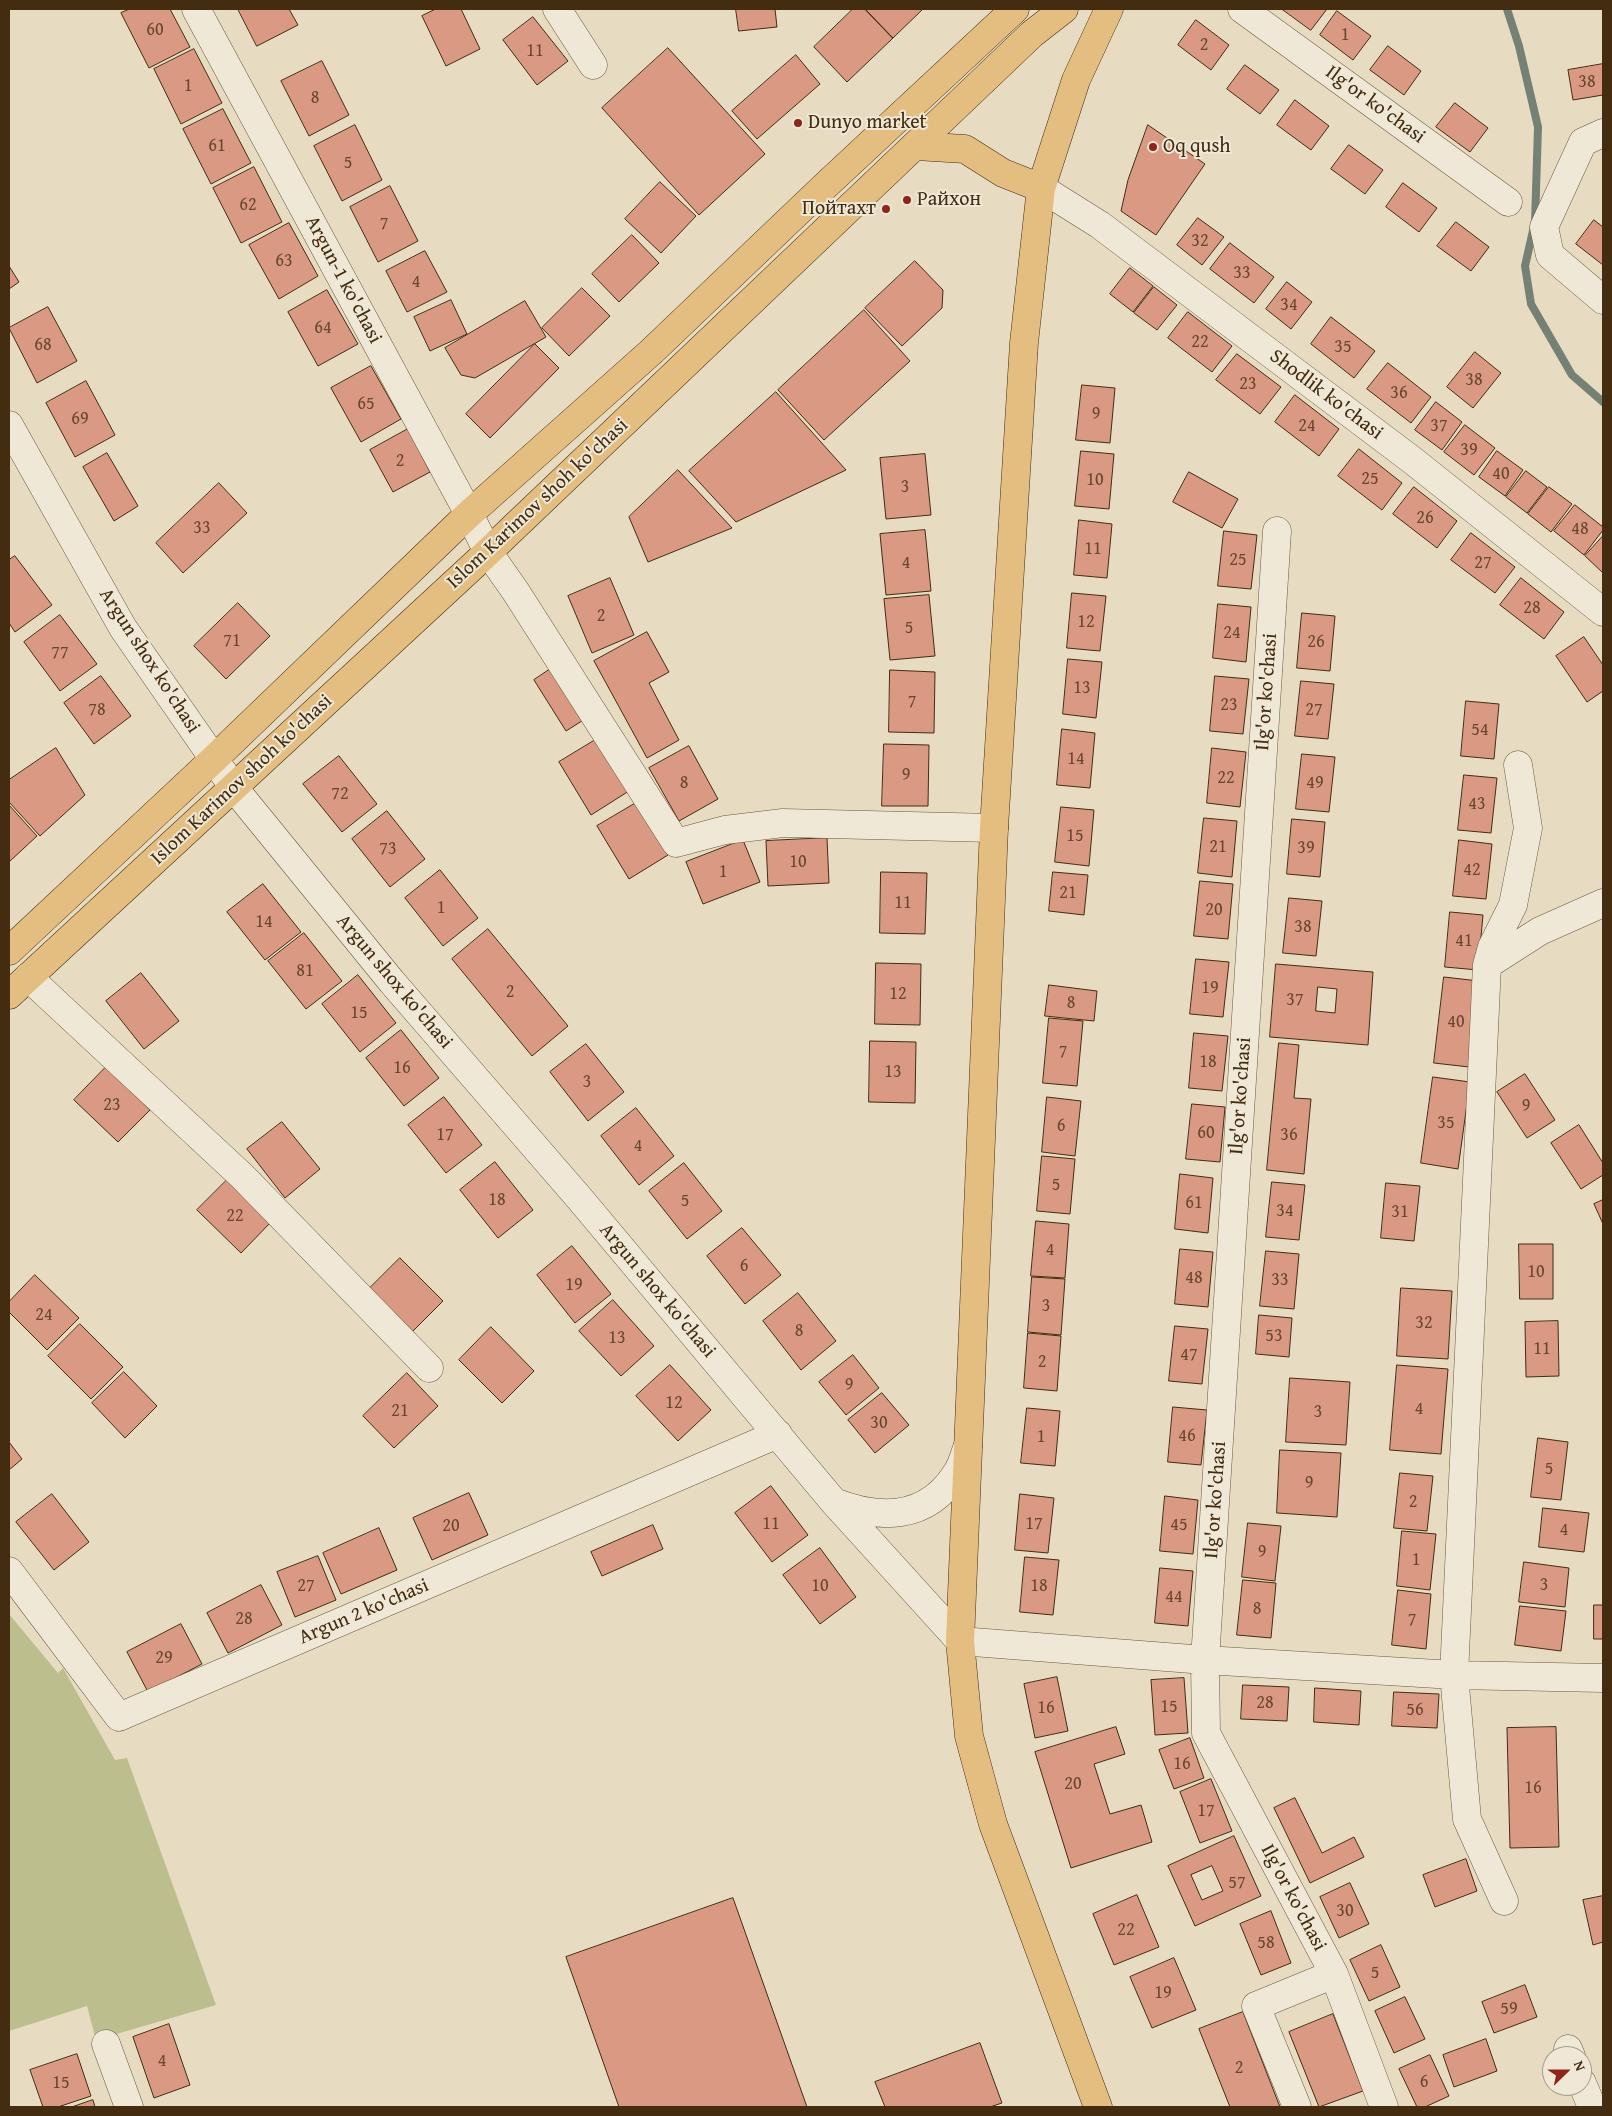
<!DOCTYPE html>
<html>
<head>
<meta charset="utf-8">
<style>
  body { margin:0 }
  #map { position:relative; width:1612px; height:2116px; overflow:hidden; background:#e7dcc2; font-family:"Gentium Book Plus",serif }
  canvas { display:block }
  .frame { position:absolute; inset:0; border:10px solid #432c10; pointer-events:none }
  .north { position:absolute; left:1542px; top:2046px; width:50px; height:50px; box-sizing:border-box; background:#efe8d7; border:1px solid #aa9d87; border-radius:50%; rotate:68deg; font-size:14px; font-weight:700; line-height:20px; text-align:center; color:#432c10 }
  .north::after { content:''; display:block; margin:auto; width:18px; height:22px; background:#8f2418; clip-path:polygon(50% 0,100% 100%,50% 72%,0 100%) }
</style>
</head>
<body>
<div id="map">
<canvas width="1612" height="2116"></canvas>
<div class="frame"></div>
<div class="north">N</div>
</div>
<script>
const ctx = document.querySelector('canvas').getContext('2d');
ctx.lineJoin = 'round';
function paint(path, color) { ctx.fillStyle = color; ctx.fill(path, 'evenodd'); }
function strokePath(path, color, width, dash) { ctx.strokeStyle = color; ctx.lineWidth = width; ctx.lineCap = dash ? 'butt' : 'round'; ctx.setLineDash(dash || []); ctx.stroke(path); }
function drawText(font, color, halo, rows, align = 'center') {
  ctx.font = font + ' "Gentium Book Plus",serif'; ctx.lineWidth = 4; ctx.setLineDash([]); ctx.textBaseline = 'middle'; ctx.strokeStyle = halo; ctx.fillStyle = color; for (const [text, x, y, turn = 0] of rows) {
    ctx.save(); ctx.translate(x, y); ctx.rotate((+turn || 0) * Math.PI / 180); ctx.textAlign = isNaN(turn) ? turn : align; if (halo) ctx.strokeText(text, 0, 0); ctx.fillText(text, 0, 0); ctx.restore();
  }
}
const green = new Path2D(`
  M9,1614L58,1673L63,1668L115,1760L127,1758L216,2005L96,2040L87,2006L9,2031Z`);
const stream = new Path2D(`
  M1507,9L1519,46L1538,127L1535,222L1525,266L1531,304L1572,375L1603,402`);
const building = new Path2D(`
  M130,9H170L190,47L149,68L121,13Z
  M238,9H289L298,25L257,46Z
  M436,9H461L480,49L446,66L422,16Z
  M736,9H775L777,27L739,31Z
  M853,9H865L893,38L847,82L814,47Z
  M865,9H923L893,38Z
  M1282,9H1327L1311,30Z
  M1337,11L1371,36L1353,60L1320,35Z
  M533,17L568,61L537,85L503,40Z
  M1196,20L1229,45L1211,70L1178,45Z
  M1388,46L1421,71L1404,95L1370,70Z
  M668,48L765,154L699,215L602,108Z
  M194,49L222,103L181,124L154,69Z
  M796,55L820,84L757,139L732,111Z
  M322,61L349,115L309,136L281,81Z
  M1603,64V95L1573,100L1568,70Z
  M1245,65L1279,90L1260,114L1227,89Z
  M1295,100L1329,126L1311,150L1277,125Z
  M1455,103L1488,128L1470,152L1436,127Z
  M223,109L251,163L211,184L183,129Z
  M355,125L382,180L342,201L314,146Z
  M1148,125L1205,164L1156,235L1121,211L1128,180Z
  M1349,145L1383,170L1365,194L1331,169Z
  M254,167L282,222L241,243L213,188Z
  M660,182L696,216L661,253L625,219Z
  M1403,183L1437,208L1419,232L1386,207Z
  M390,186L418,241L378,262L350,207Z
  M1198,218L1224,237L1202,265L1177,245Z
  M1594,220L1603,227V265L1576,244Z
  M1456,222L1489,247L1471,271L1437,246Z
  M289,223L318,276L279,299L249,245Z
  M632,235L659,263L619,302L592,274Z
  M1230,243L1274,277L1254,303L1210,269Z
  M425,251L447,292L407,312L386,271Z
  M915,261L943,290L942,308L902,346L865,308Z
  M9,266L19,282L9,289Z
  M1130,268L1153,286L1133,312L1110,294Z
  M1287,282L1312,302L1291,329L1266,309Z
  M1154,287L1177,305L1157,330L1134,313Z
  M582,288L610,316L569,356L542,328Z
  M327,290L358,344L318,366L288,312Z
  M451,300L467,334L430,351L414,317Z
  M525,301L546,337L475,378L461,375L445,348Z
  M48,307L77,361L37,383L9,328Z
  M864,310L910,361L824,440L778,390Z
  M1188,312L1232,346L1212,372L1168,338Z
  M1331,317L1375,351L1354,378L1311,344Z
  M535,344L559,368L490,438L466,414Z
  M1475,352L1501,373L1473,408L1447,387Z
  M1237,354L1281,387L1260,414L1216,380Z
  M1388,363L1431,397L1411,423L1367,389Z
  M371,366L401,419L361,442L331,388Z
  M86,381L115,435L75,457L46,403Z
  M1082,385L1115,388L1110,443L1076,440Z
  M776,392L846,470L736,522L689,471Z
  M1295,395L1339,429L1319,456L1275,422Z
  M1436,402L1462,422L1442,450L1415,430Z
  M1465,425L1495,448L1474,475L1444,452Z
  M408,429L430,472L393,492L370,450Z
  M1359,449L1402,483L1382,510L1338,476Z
  M1081,451L1114,454L1109,509L1075,506Z
  M1497,451L1523,470L1505,496L1479,477Z
  M107,453L138,506L114,521L83,467Z
  M925,454L931,515L886,519L880,458Z
  M678,470L732,528L648,562L629,517Z
  M1526,471L1547,487L1527,513L1506,497Z
  M1189,472L1238,499L1222,528L1173,502Z
  M219,483L247,513L183,573L156,543Z
  M1414,487L1457,521L1437,548L1393,514Z
  M1549,487L1572,504L1551,532L1528,514Z
  M1575,505L1603,527V530L1584,555L1554,531Z
  M1079,520L1112,524L1107,578L1074,575Z
  M925,530L931,591L886,595L880,534Z
  M1224,531L1257,535L1251,589L1218,586Z
  M1471,533L1515,567L1495,593L1451,560Z
  M1603,536V573L1585,556Z
  M15,556L52,605L15,632L9,623V560Z
  M610,578L634,635L592,653L568,596Z
  M1521,578L1564,612L1544,639L1500,605Z
  M1072,593L1106,596L1100,651L1067,648Z
  M929,595L935,656L890,660L884,599Z
  M238,603L270,636L226,679L194,646Z
  M1218,604L1251,607L1246,662L1213,658Z
  M1302,613L1335,616L1330,671L1297,668Z
  M60,615L97,664L60,691L24,642Z
  M647,632L669,672L649,683L679,740L647,758L594,661Z
  M1584,637L1603,665V691L1587,702L1556,656Z
  M1068,659L1102,662L1096,718L1063,714Z
  M552,668L585,719L566,731L534,680Z
  M890,670L935,672L934,733L889,732Z
  M101,676L131,716L94,744L64,703Z
  M1215,676L1249,679L1243,734L1210,731Z
  M1301,681L1334,684L1328,739L1295,736Z
  M1466,701L1499,704L1494,759L1461,756Z
  M1062,729L1095,733L1090,788L1057,785Z
  M597,739L629,791L591,815L559,762Z
  M884,744L929,745L928,806H882Z
  M689,746L718,799L679,821L649,768Z
  M56,748L85,795L40,836L9,802V780Z
  M1212,748L1246,752L1240,807L1207,803Z
  M1302,754L1335,757L1329,812L1296,809Z
  M339,756L377,804L342,832L303,784Z
  M1464,775L1497,778L1491,833L1458,830Z
  M636,803L668,855L629,879L597,826Z
  M9,805L37,836L9,862Z
  M1061,807L1094,810L1089,866L1055,862Z
  M387,811L425,859L390,887L352,839Z
  M1204,818L1237,821L1232,877L1198,873Z
  M1292,819L1325,822L1320,877L1287,874Z
  M827,838L829,883L768,886L766,841Z
  M743,840L760,882L703,904L686,862Z
  M1459,840L1492,844L1486,899L1453,896Z
  M440,870L478,918L443,946L405,898Z
  M881,872L927,873L925,934L880,933Z
  M1053,872L1088,875L1084,915L1049,911Z
  M1200,881L1233,884L1228,939L1194,936Z
  M263,884L301,932L265,960L227,912Z
  M1289,898L1322,901L1316,956L1283,953Z
  M1450,912L1483,915L1478,970L1445,967Z
  M488,929L568,1026L532,1056L452,959Z
  M304,933L342,981L306,1009L268,961Z
  M1196,959L1229,962L1223,1017L1190,1014Z
  M876,963L921,964L920,1025L875,1024Z
  M1276,964L1373,972L1368,1045L1270,1037ZM1318,987L1337,989L1335,1013L1316,1011Z
  M141,973L179,1021L144,1049L106,1001Z
  M358,975L396,1023L360,1052L322,1004Z
  M1444,977L1479,981L1469,1067L1434,1063Z
  M1049,985L1097,991L1094,1021L1045,1016Z
  M1049,1018L1083,1021L1077,1086L1043,1083Z
  M401,1030L439,1078L404,1106L366,1058Z
  M1194,1033L1228,1036L1222,1091L1189,1088Z
  M870,1041L916,1042L915,1103L869,1102Z
  M1279,1043L1299,1045L1294,1098L1311,1099L1304,1174L1267,1170Z
  M586,1044L624,1092L588,1121L550,1072Z
  M106,1067L150,1110L118,1142L74,1100Z
  M1525,1074L1555,1120L1527,1138L1497,1092Z
  M1433,1077L1470,1082L1458,1169L1421,1163Z
  M444,1097L482,1145L446,1173L408,1125Z
  M1047,1097L1081,1101L1075,1156L1042,1152Z
  M1192,1104L1225,1107L1220,1162L1186,1159Z
  M636,1108L674,1156L639,1185L601,1136Z
  M282,1122L320,1169L285,1198L247,1149Z
  M1579,1125L1603,1163V1175L1581,1189L1551,1143Z
  M1042,1156L1075,1159L1070,1214L1037,1211Z
  M495,1162L533,1210L498,1238L460,1190Z
  M684,1163L722,1211L687,1239L649,1191Z
  M1180,1174L1213,1178L1208,1233L1175,1229Z
  M229,1178L272,1221L241,1253L197,1210Z
  M1272,1182L1305,1185L1299,1240L1266,1237Z
  M1386,1183L1420,1186L1414,1241L1381,1238Z
  M1603,1200V1224L1594,1204Z
  M1036,1221L1069,1224L1065,1278L1031,1276Z
  M742,1228L781,1275L745,1304L707,1256Z
  M1519,1244H1553V1299H1520Z
  M572,1246L611,1294L575,1323L537,1275Z
  M1180,1249L1213,1252L1208,1307L1175,1304Z
  M1266,1251L1299,1254L1294,1309L1260,1306Z
  M400,1258L443,1301L411,1333L368,1290Z
  M35,1275L79,1318L47,1350L9,1312V1302Z
  M1032,1277L1065,1279L1061,1335L1028,1332Z
  M1401,1288L1452,1291L1448,1359L1397,1356Z
  M798,1293L836,1341L801,1370L763,1321Z
  M613,1300L654,1346L621,1376L579,1331Z
  M1259,1315L1292,1318L1289,1357L1256,1354Z
  M1558,1321L1559,1376L1526,1377L1525,1322Z
  M80,1324L123,1367L91,1399L48,1356Z
  M1175,1326L1208,1329L1202,1384L1169,1381Z
  M491,1327L534,1371L502,1403L459,1360Z
  M1028,1333L1061,1336L1057,1391L1024,1388Z
  M853,1355L879,1388L846,1415L819,1382Z
  M670,1365L711,1410L678,1441L636,1396Z
  M1397,1365L1448,1369L1441,1454L1390,1450Z
  M124,1372L157,1406L125,1438L92,1403Z
  M407,1373L438,1406L394,1448L363,1416Z
  M1290,1378L1350,1382L1346,1445L1286,1442Z
  M882,1393L909,1425L875,1453L848,1420Z
  M1173,1407L1207,1410L1201,1465L1168,1462Z
  M1027,1408L1060,1411L1055,1466L1021,1463Z
  M1538,1438L1568,1442L1561,1500L1531,1497Z
  M9,1442L22,1459L9,1470Z
  M1280,1450L1341,1453L1337,1517L1277,1513Z
  M1400,1473L1433,1476L1427,1531L1394,1528Z
  M771,1486L808,1535L772,1562L735,1513Z
  M469,1493L488,1535L432,1560L413,1518Z
  M52,1494L89,1542L54,1570L16,1522Z
  M1020,1494L1054,1498L1048,1553L1015,1550Z
  M1165,1496L1198,1500L1193,1554L1160,1551Z
  M1543,1508L1589,1513L1584,1552L1539,1547Z
  M1248,1523L1281,1526L1275,1581L1242,1577Z
  M653,1525L663,1549L602,1576L591,1552Z
  M379,1528L397,1570L341,1594L323,1553Z
  M1402,1531L1436,1534L1430,1590L1397,1586Z
  M820,1548L856,1597L820,1624L783,1575Z
  M318,1556L336,1600L295,1617L277,1572Z
  M1025,1557L1059,1560L1053,1615L1020,1612Z
  M1524,1562L1569,1568L1565,1607L1519,1602Z
  M1160,1568L1193,1571L1188,1626L1155,1623Z
  M1243,1580L1276,1583L1271,1638L1237,1635Z
  M261,1585L282,1625L228,1653L207,1613Z
  M1398,1590L1431,1594L1426,1649L1392,1645Z
  M1594,1605H1603V1639H1594Z
  M1520,1606L1566,1611L1561,1651L1515,1645Z
  M181,1624L202,1664L148,1692L127,1652Z
  M1057,1677L1068,1731L1035,1738L1024,1684Z
  M1184,1678L1188,1733L1155,1735L1151,1680Z
  M1243,1685L1289,1687L1287,1721L1241,1719Z
  M1315,1688L1361,1691L1359,1725L1314,1722Z
  M1394,1692L1439,1694L1437,1728L1392,1726Z
  M1116,1727L1125,1754L1094,1764L1110,1814L1141,1805L1152,1842L1071,1868L1035,1752Z
  M1556,1727L1559,1847L1510,1848L1507,1728Z
  M1190,1738L1204,1778L1174,1789L1159,1750Z
  M1211,1779L1232,1831L1200,1843L1180,1792Z
  M1295,1798L1322,1853L1354,1837L1364,1857L1310,1883L1274,1808Z
  M1234,1836L1261,1896L1195,1926L1168,1866ZM1212,1866L1223,1891L1202,1900L1191,1875Z
  M1466,1859L1477,1891L1435,1907L1423,1875Z
  M1350,1883L1369,1924L1339,1938L1320,1897Z
  M1137,1895L1159,1947L1114,1965L1093,1914Z
  M1603,1896V1942L1593,1945L1583,1900Z
  M733,1898L807,2107H619L566,1957Z
  M1271,1911L1291,1963L1261,1975L1240,1924Z
  M1381,1945L1400,1987L1369,2001L1350,1960Z
  M1174,1958L1196,2010L1152,2028L1130,1977Z
  M1525,1985L1537,2017L1494,2033L1482,2002Z
  M1405,1997L1425,2039L1394,2053L1375,2011Z
  M1243,2012L1280,2107H1230L1199,2029Z
  M1333,2014L1363,2091L1319,2107L1289,2032Z
  M169,2024L190,2085L154,2098L133,2037Z
  M1486,2039L1497,2071L1454,2087L1443,2055Z
  M980,2043L1002,2103L990,2107H885L875,2082Z
  M77,2054L91,2096L58,2107H43L30,2070Z
  M1430,2055L1449,2096L1425,2107H1417L1399,2069Z
  M93,2100L95,2107H72Z`);
const minor = new Path2D(`
  M196,9L469,514L488,552L516,592L676,843L725,830L783,823L994,828
  M557,9L593,65
  M1242,9L1508,202
  M1603,133L1583,142L1544,227L1550,255L1603,300
  M1041,188L1100,225L1412,460L1603,612
  M9,425L123,628L234,788L392,982L580,1199L833,1501L960,1641L1205,1660L1454,1675L1603,1678
  M1277,531L1205,1660L1206,1733L1334,1974L1384,2107
  M1487,965L1540,931L1603,903
  M28,977L242,1176L429,1368
  M834,1502C880,1520 927,1520 956,1474C962,1466 964,1455 968,1446
  M9,1571L119,1717L778,1434
  M1504,1901L1467,1819L1454,1675L1487,965L1492,947L1513,905L1528,828L1518,765
  M106,2044L129,2107
  M1568,2049L1571,2056
  M1582,2083L1592,2107
  M1297,2107L1256,2006L1334,1974`);
const major = new Path2D(`
  M916,146L965,149L1003,173L1041,188
  M9,951L214,759L469,514L651,352L825,186L1015,9
  M9,995L488,552L1032,34L1064,9
  M1098,2107L993,1824L969,1736L960,1641L994,828L1024,343L1041,188L1076,80L1109,9`);
const markers = [
  [798,123,5,"#8f2418"],
  [1153,147,5,"#8f2418"],
  [907,200,5,"#8f2418"],
  [886,209,5,"#8f2418"]
];
const numberNames = [
  ["60",155,30],
  ["1",1345,35],
  ["2",1204,45],
  ["11",535,51],
  ["38",1587,82],
  ["1",188,86],
  ["8",315,98],
  ["61",217,146],
  ["5",348,163],
  ["62",248,205],
  ["7",384,224],
  ["32",1200,241],
  ["63",284,261],
  ["33",1242,273],
  ["4",416,282],
  ["34",1289,305],
  ["64",323,328],
  ["22",1200,342],
  ["68",43,345],
  ["35",1343,347],
  ["38",1474,380],
  ["23",1248,384],
  ["36",1399,393],
  ["65",366,404],
  ["9",1096,414],
  ["69",80,419],
  ["24",1307,426],
  ["37",1439,426],
  ["39",1469,450],
  ["2",400,461],
  ["40",1501,474],
  ["25",1370,479],
  ["10",1095,480],
  ["3",905,487],
  ["26",1425,518],
  ["33",202,528],
  ["48",1580,529],
  ["11",1093,549],
  ["25",1238,560],
  ["4",906,563],
  ["27",1483,563],
  ["28",1532,608],
  ["2",601,616],
  ["12",1086,622],
  ["5",909,628],
  ["24",1232,633],
  ["71",232,641],
  ["26",1316,642],
  ["77",60,653],
  ["13",1082,688],
  ["7",912,702],
  ["23",1229,705],
  ["78",97,710],
  ["27",1314,710],
  ["54",1480,730],
  ["14",1076,759],
  ["9",906,775],
  ["22",1226,778],
  ["8",684,783],
  ["49",1315,783],
  ["72",340,794],
  ["43",1477,804],
  ["15",1075,836],
  ["21",1218,847],
  ["39",1306,848],
  ["73",388,849],
  ["10",798,862],
  ["42",1472,870],
  ["1",723,872],
  ["21",1068,893],
  ["11",903,903],
  ["1",441,908],
  ["20",1214,910],
  ["14",264,922],
  ["38",1303,927],
  ["41",1464,941],
  ["81",305,971],
  ["19",1210,988],
  ["2",510,992],
  ["12",898,994],
  ["37",1295,1000],
  ["8",1071,1003],
  ["15",359,1013],
  ["40",1456,1022],
  ["7",1063,1052],
  ["18",1208,1062],
  ["16",402,1068],
  ["13",893,1072],
  ["3",587,1082],
  ["23",112,1105],
  ["9",1526,1106],
  ["35",1446,1123],
  ["6",1061,1126],
  ["60",1206,1133],
  ["17",445,1135],
  ["36",1289,1135],
  ["4",638,1146],
  ["5",1056,1185],
  ["18",497,1200],
  ["5",685,1201],
  ["61",1194,1203],
  ["34",1285,1211],
  ["31",1400,1212],
  ["22",235,1216],
  ["4",1050,1250],
  ["6",744,1266],
  ["10",1536,1272],
  ["48",1194,1278],
  ["33",1280,1280],
  ["19",574,1285],
  ["3",1046,1306],
  ["24",44,1315],
  ["32",1424,1323],
  ["8",799,1331],
  ["53",1274,1336],
  ["13",617,1338],
  ["11",1542,1349],
  ["47",1189,1355],
  ["2",1042,1362],
  ["9",849,1385],
  ["12",674,1403],
  ["4",1419,1409],
  ["21",400,1411],
  ["3",1318,1412],
  ["30",879,1423],
  ["46",1187,1436],
  ["1",1041,1437],
  ["5",1549,1469],
  ["9",1309,1483],
  ["2",1413,1502],
  ["11",771,1524],
  ["17",1034,1524],
  ["45",1179,1525],
  ["20",451,1526],
  ["4",1564,1530],
  ["9",1262,1552],
  ["1",1416,1560],
  ["3",1544,1585],
  ["27",306,1586],
  ["10",820,1586],
  ["18",1039,1586],
  ["44",1174,1597],
  ["8",1257,1609],
  ["28",244,1619],
  ["7",1412,1620],
  ["29",164,1658],
  ["28",1265,1703],
  ["15",1169,1707],
  ["16",1046,1708],
  ["56",1415,1710],
  ["16",1182,1764],
  ["20",1073,1784],
  ["16",1533,1788],
  ["17",1206,1811],
  ["57",1237,1883],
  ["30",1345,1911],
  ["22",1126,1930],
  ["58",1266,1943],
  ["5",1375,1973],
  ["19",1163,1993],
  ["59",1509,2009],
  ["4",162,2061],
  ["2",1239,2068],
  ["6",1424,2082],
  ["15",61,2083]
];
const streetNames = [
  ["Ilg'or ko'chasi",1375,105,36],
  ["Argun-1 ko'chasi",343,280,62],
  ["Shodlik ko'chasi",1326,395,37],
  ["Islom Karimov shoh ko'chasi",538,504,-43],
  ["Argun shox ko'chasi",149,661,57],
  ["Ilg'or ko'chasi",1267,692,-86],
  ["Islom Karimov shoh ko'chasi",242,780,-43],
  ["Argun shox ko'chasi",394,982,50],
  ["Ilg'or ko'chasi",1241,1096,-86],
  ["Argun shox ko'chasi",657,1291,50],
  ["Ilg'or ko'chasi",1216,1500,-86],
  ["Argun 2 ko'chasi",364,1612,-23],
  ["Ilg'or ko'chasi",1293,1898,62]
];
const poiNames = [
  ["Dunyo market",808,123],
  ["Oq qush",1163,147],
  ["Райхон",917,200],
  ["Пойтахт",876,209,"right"]
];
paint(green, '#bdbe8e');
strokePath(stream, '#768176', 8);
paint(building, '#d99982');
strokePath(building, '#432c10', 1);
strokePath(minor, '#6c583c', 29);
strokePath(major, '#432c10', 29);
strokePath(minor, '#efe8d7', 28);
strokePath(major, '#e4be81', 28);
for (const [x, y, r, color] of markers) { const dot = new Path2D(); dot.arc(x, y, r, 0, 2 * Math.PI); ctx.fillStyle = color; ctx.fill(dot); strokePath(dot, '#efe8d7', 2); }
drawText('18px', '#68472c', null, numberNames);
drawText('20px', '#432c10', '#efe8d7', streetNames);
drawText('20px', '#432c10', '#efe8d7', poiNames, 'left');
</script>
</body>
</html>
